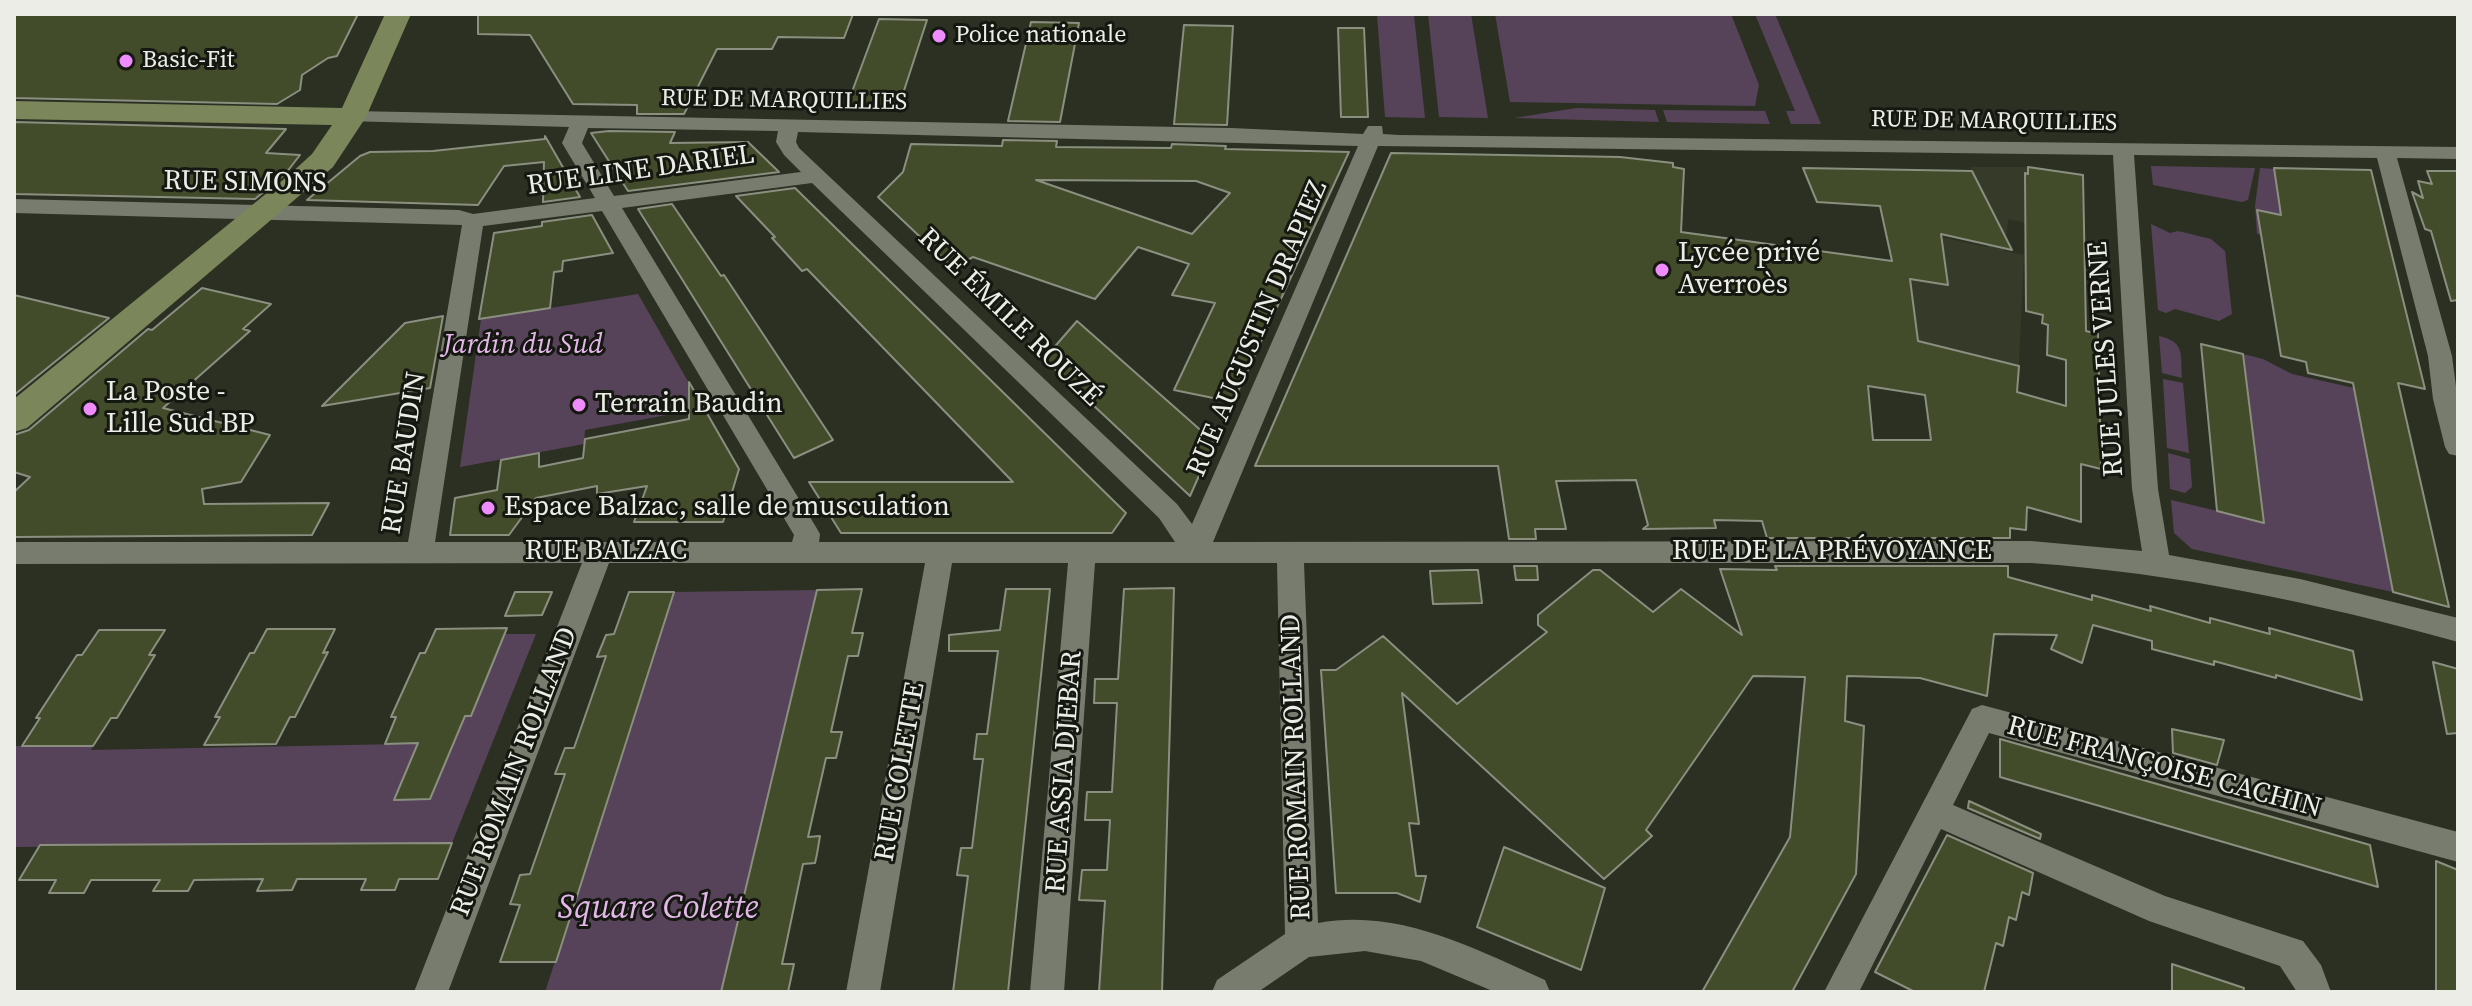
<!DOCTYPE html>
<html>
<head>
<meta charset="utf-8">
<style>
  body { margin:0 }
  #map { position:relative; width:2472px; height:1006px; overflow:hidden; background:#2c3023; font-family:"Source Serif 4",serif }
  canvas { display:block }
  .frame { position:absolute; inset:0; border:16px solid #ebede6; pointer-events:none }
</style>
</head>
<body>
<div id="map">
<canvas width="2472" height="1006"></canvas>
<div class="frame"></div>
</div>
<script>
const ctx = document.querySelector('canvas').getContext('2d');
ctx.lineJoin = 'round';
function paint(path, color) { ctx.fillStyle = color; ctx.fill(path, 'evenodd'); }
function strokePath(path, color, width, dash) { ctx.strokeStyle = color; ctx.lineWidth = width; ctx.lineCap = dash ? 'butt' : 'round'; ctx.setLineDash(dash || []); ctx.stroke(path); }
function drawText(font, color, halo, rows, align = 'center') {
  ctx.font = font + ' "Source Serif 4",serif'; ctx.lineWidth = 6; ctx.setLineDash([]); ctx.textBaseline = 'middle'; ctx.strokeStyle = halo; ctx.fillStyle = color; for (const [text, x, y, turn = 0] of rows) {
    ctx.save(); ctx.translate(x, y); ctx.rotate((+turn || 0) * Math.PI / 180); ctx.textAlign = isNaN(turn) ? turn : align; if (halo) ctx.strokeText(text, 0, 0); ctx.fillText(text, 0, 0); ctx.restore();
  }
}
const built = new Path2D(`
  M1970,167H2028L2026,223L2008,219L2005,251L2024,255L2019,366L1918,341L1910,279L1948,285L1941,237L1987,247L1988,202Z`);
const green = new Path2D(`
  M1428,14H1471L1488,118L1439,117Z
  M1495,14H1731L1759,85L1755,106L1510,102Z
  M1755,14H1775L1821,124H1791L1786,111H1795Z
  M1377,15H1414L1425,118L1385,117Z
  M1576,108L1655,110L1659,122L1514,118Z
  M1663,110L1765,111L1770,124L1667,122Z
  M2151,166H2152L2255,168L2248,200L2242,202L2153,185Z
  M2260,168L2274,169L2286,241L2257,234L2255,206Z
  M2151,224L2170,233L2178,231L2211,239L2225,251L2232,314L2219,321L2175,309L2166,313L2158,310Z
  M638,294L698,399L689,400V411L585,430L584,444L460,467L481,319Z
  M2159,336C2186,342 2180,355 2182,378L2162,373Z
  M2243,354L2263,359L2292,374L2354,388L2393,592L2192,549L2174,533L2171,500L2264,522Z
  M2163,379L2183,383L2189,453L2167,448Z
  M2168,453L2190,459L2192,487L2185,493L2170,489Z
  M817,590L721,992H545L674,592Z
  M499,634H536L452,843L14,847V746H93L91,750L454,743L465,716H471L497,653Z`);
const building = new Path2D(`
  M14,14H358L337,56L328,58L302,75L300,90L277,104L14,98Z
  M478,14H853L844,38L778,37L772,49H717L684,114H637V105L573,104L530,35L478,34Z
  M879,19L927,20L898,109L846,108Z
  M1031,22L1079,23L1060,122L1008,121Z
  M1184,25L1233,26L1227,125L1174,124Z
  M1338,28H1364L1368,117H1341Z
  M14,122L286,129L266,153L300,155L286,173L255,199L14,194Z
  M609,131L675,132L670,143L748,142L779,172L628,191L591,133Z
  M545,136L580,197L543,202L544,162L504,166L478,205L307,200L360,156L370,152L433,151L545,139Z
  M1003,140L1057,141L1056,147L1171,148L1172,144L1226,146L1225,149L1349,152L1233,402L1174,390L1215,303L1172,295L1189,264L1138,247L1095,299L973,257L953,268L878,197L903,172L911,144L1002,146ZM1036,180L1196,181L1230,193L1192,234Z
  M1391,153L1620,157L1673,163V167L1684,169L1681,232L1892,261L1880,206L1817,202L1803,168L1972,171L2012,250L1941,234L1948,285L1910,279L1918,341L2019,366L2017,392L2066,406V360L2047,355L2048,325L2042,323L2043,315L2026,311L2025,173L2028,174V167L2083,175L2086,331L2098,334L2101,469L2081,464V522L2027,507L2026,530L2010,528V538H1767L1762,521L1714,520L1716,528L1643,529L1648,525L1636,480L1556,481L1566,529H1535L1536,539H1509L1498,466H1255ZM1868,386L1925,395L1931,440H1873Z
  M2274,168L2371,170L2425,389L2398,383L2449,607L2393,592L2353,383L2308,373L2306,362L2281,356L2257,210L2281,215Z
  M2427,171H2458V300L2451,301L2431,231L2425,229L2412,192L2423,198L2418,181L2432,184Z
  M795,188L1126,513L1112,533H841L809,482H1013L807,269L802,271L772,238L775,237L736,196Z
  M672,204L721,276L724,275L833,440L794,458L638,209Z
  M592,215L613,253L563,261L562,271L554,272L550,308L479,319L494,233L542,226V222Z
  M202,288L271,304L243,329L250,331L163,408L270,435L241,482L202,489L204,504L329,503L312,535L14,537V492L30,477L14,472V435L29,430L148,329L152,330Z
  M14,295L109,318L14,395Z
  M443,316L430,388L322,406L405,323Z
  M1077,321L1214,442L1190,496L1044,359Z
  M2201,344L2243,354L2264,523L2217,511Z
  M689,382L739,469L723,522H634L647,486L597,494V486L536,498L509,535H450L455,498L497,490L501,460L539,453V467L583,458L585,439L689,419Z
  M1514,566H1537L1538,580H1516Z
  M1775,566H2008V577L2092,600V595L2151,611L2150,606L2210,623V618L2270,634L2269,628L2353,651L2362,700L2276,675V678L2214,661V665L2152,649V641L2093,625L2082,663L2051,649L2057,635L1994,634L1987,696L1920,678L1847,676L1845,721L1864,726L1856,874L1792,992H1702L1790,837L1805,677L1753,676L1646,830L1652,836L1604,879L1402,693L1419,824L1409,823L1416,876H1426L1420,902L1397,893H1336L1321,670H1336L1383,636L1457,704L1547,632L1538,625V615L1593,570H1600L1653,612L1681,589L1742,635L1720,569L1777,570Z
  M1468,570H1478L1482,603L1433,604L1430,571Z
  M1174,588L1162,992H1099L1105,901L1079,900L1082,870H1107L1110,820H1085L1087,792H1112L1117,703H1094L1095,679H1118L1124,589Z
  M862,589L852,633H863L858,656H848L831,732H842L836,758H826L808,837L820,836L817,854L815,863L803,864L782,964H794L788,992H721L817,590Z
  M1006,589H1050L1008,992H953L968,876L957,875L961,848H972L983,759H974L977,734H987L998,651H949V635L1000,630Z
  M515,592H552L542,615L505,616Z
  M629,592H674L556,962H500L520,905L510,904L513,896L520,875L530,874L565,774H555L565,748H574L606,656L597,657L606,635L614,634Z
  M507,628L471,716H465L430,799L394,800L418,743L385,744L396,717H391L420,653H425L436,629Z
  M267,629H335L323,653L328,652L295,717H290L276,744L204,745L220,717H215L250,653H254Z
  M99,630H165L149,655H155L117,718H111L93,746H22L40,718H36L77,655H82Z
  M2433,662L2458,669V733L2447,734Z
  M2172,729L2224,740L2217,765L2173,753Z
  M2000,739L2370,845L2378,887L2000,777Z
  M1969,801L2041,834L2040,839L1968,808Z
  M1947,835L2033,873L2029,895L2022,892L2016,920L2009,917L2003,946L1996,943L1984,992H1915L1875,972Z
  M452,843L438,879H399L395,890H361L366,879H297L292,890L257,891L263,879L194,880L188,891H153L160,880H91L84,893H49L56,880H19L40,845Z
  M1504,847L1605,888L1581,970L1477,927Z
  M2436,861L2458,870V992H2436Z
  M2172,964L2244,988L2243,992H2172Z`);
const street = new Path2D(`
  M352,111L1231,128L1363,134L1368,126H1382L1383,134L1399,135L2458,147V159L2397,158L2452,356L2458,402V456L2449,454L2445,447L2433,399L2428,356L2377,158L2134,155L2158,489L2169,555L2300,579L2458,618V642C2317,603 2177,573 2031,563H1304L1318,923C1399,908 1473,948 1545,980L1550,992H1495L1421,961L1365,951L1309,957L1258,992H1212L1217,980L1285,934L1277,563H1095L1064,992H1030L1068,563H952L880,992H846L925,563H609L448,992H414L582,563L14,564V542H408L462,225L14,213V199L459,210L473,214L595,198L562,143L569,127L345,121L342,117L345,113ZM588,128L778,131L776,142L784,155L801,172L614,196L582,143ZM798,132L1358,146L1192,524L1177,504L799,148L796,142ZM1378,146L2113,155L2132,489L2142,551L2031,541L1213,542ZM812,183L1159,518L1175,542H819L820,534L816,527L622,208ZM602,211L794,535L792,542H435L483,226Z
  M1982,705L2458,832V862L1989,733L1953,805L2165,896L2303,941L2321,965L2331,992H2297L2280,966L2149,921L1941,829L1859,992H1824L1972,709Z`);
const secondary = new Path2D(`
  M385,14H411L366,117L333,167L27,428L14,432V399L289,175L312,154L332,125L14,119V101L342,108Z`);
const markers = [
  [939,36,8,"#ed8cfa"],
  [126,61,8,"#ed8cfa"],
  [1662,270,8,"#ed8cfa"],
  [579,405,8,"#ed8cfa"],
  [90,409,8,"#ed8cfa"],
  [488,508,8,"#ed8cfa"]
];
const farPoinames = [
  ["Police nationale",955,36],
  ["Basic-Fit",142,61]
];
const farStreetnames = [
  ["RUE DE MARQUILLIES",784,101,1],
  ["RUE DE MARQUILLIES",1994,122,1]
];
const streetNames = [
  ["RUE LINE DARIEL",641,171,-8],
  ["RUE SIMONS",245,183,1],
  ["RUE ÉMILE ROUZÉ",1009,318,44],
  ["RUE AUGUSTIN DRAPIEZ",1258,329,-67],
  ["RUE JULES VERNE",2107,359,-94],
  ["RUE BAUDIN",405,453,-81],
  ["RUE BALZAC",606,552],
  ["RUE DE LA PRÉVOYANCE",1832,552],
  ["RUE ROMAIN ROLLAND",1297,767,-92],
  ["RUE FRANÇOISE CACHIN",2164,768,15],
  ["RUE ROMAIN ROLLAND",515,772,-69],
  ["RUE COLETTE",901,772,-80],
  ["RUE ASSIA DJEBAR",1065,772,-86]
];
const poiNames = [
  ["Lycée privé",1678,254],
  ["Averroès",1678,286],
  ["La Poste -",106,393],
  ["Lille Sud BP",106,425],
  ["Terrain Baudin",595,405],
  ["Espace Balzac, salle de musculation",504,508]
];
const parkNames = [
  ["Jardin du Sud",523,346]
];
const nearParknames = [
  ["Square Colette",658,909]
];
paint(built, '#363b29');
paint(green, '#574359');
paint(building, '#424b2a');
strokePath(building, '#8a8f80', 2);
paint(street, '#787c6e');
paint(secondary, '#7c865b');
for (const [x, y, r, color] of markers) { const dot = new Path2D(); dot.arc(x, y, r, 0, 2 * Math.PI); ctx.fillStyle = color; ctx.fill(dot); strokePath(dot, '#151711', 3); }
drawText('24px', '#ebede6', '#151711', farPoinames, 'left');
drawText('24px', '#ebede6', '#151711', farStreetnames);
drawText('28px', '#ebede6', '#151711', streetNames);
drawText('28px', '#ebede6', '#151711', poiNames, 'left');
drawText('italic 28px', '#e3b7e8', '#151711', parkNames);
drawText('italic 34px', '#e3b7e8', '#151711', nearParknames);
</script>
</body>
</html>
